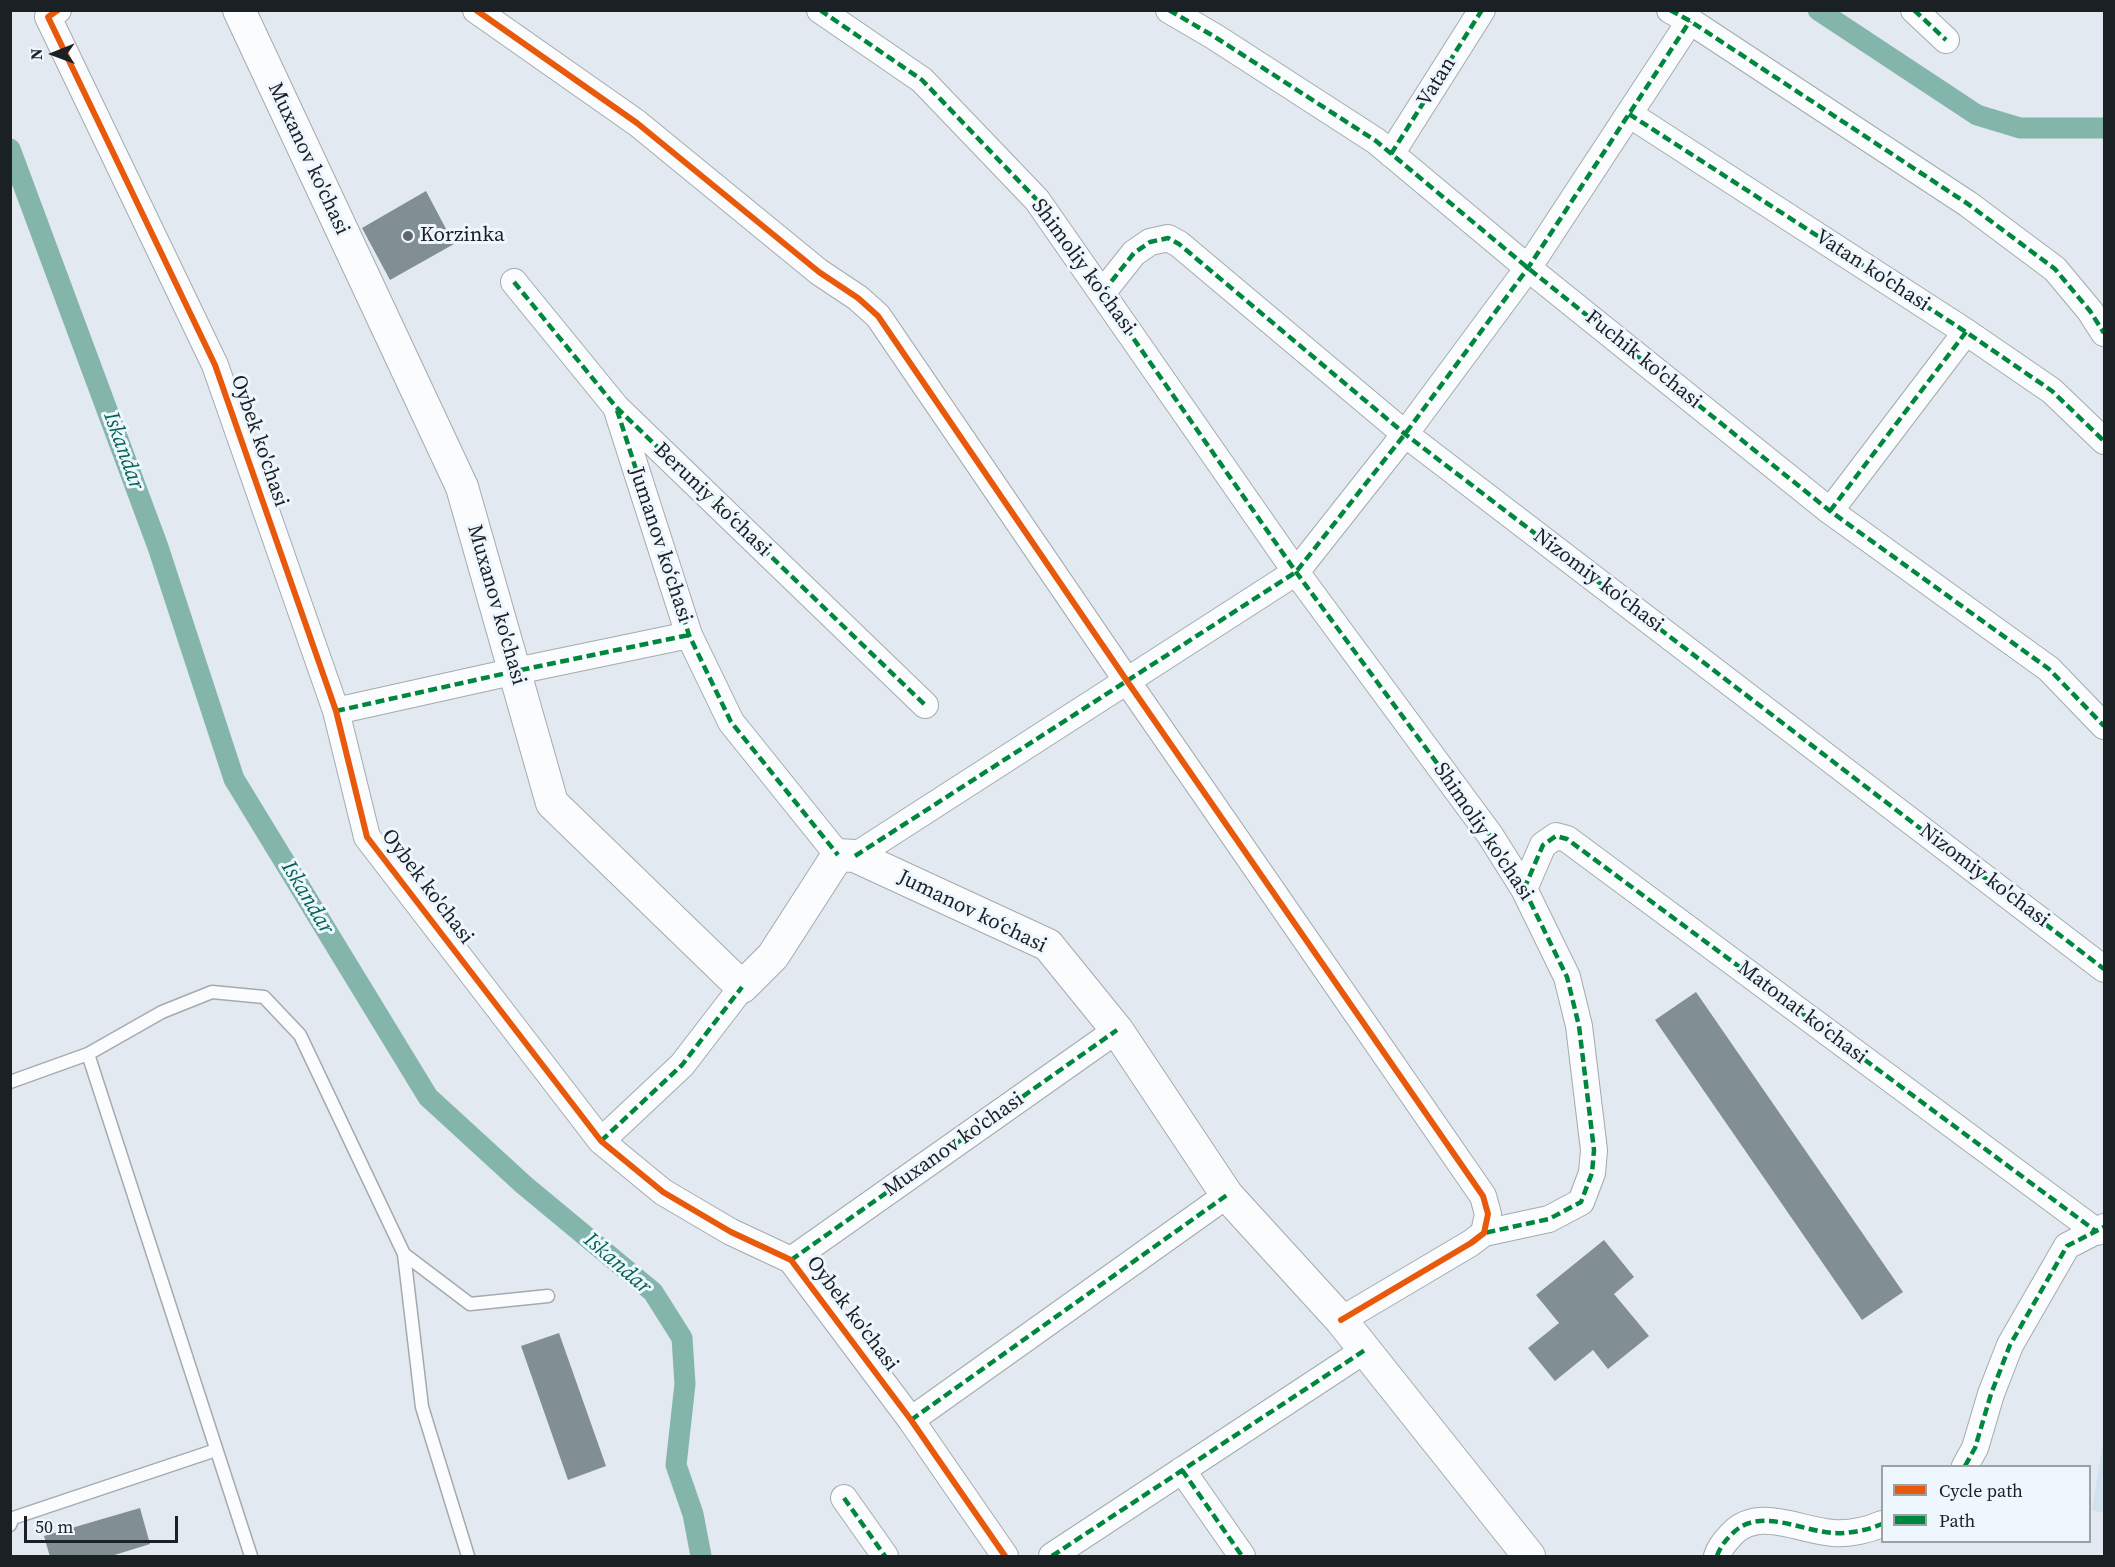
<!DOCTYPE html>
<html>
<head>
<meta charset="utf-8">
<style>
  body { margin:0 }
  #map { position:relative; width:2115px; height:1567px; overflow:hidden; background:#e2e9f0; font-family:"Source Serif 4",serif }
  canvas { display:block }
  .frame { position:absolute; inset:0; border:12px solid #1b2025; pointer-events:none }
  .legend { position:absolute; left:1881px; top:1465px; width:210px; height:78px; box-sizing:border-box; background:#eef7fe; border:2px solid #9aa1a7; margin:0; padding:8px 10px; list-style:none; font-size:18px; color:#1b2025 }
  .legend li { display:flex; align-items:center; gap:12px; height:30px }
  .legend b { width:30px; border:2px solid #9aa1a7 }
  .north { position:absolute; left:24px; top:24px; width:60px; height:60px; -webkit-text-stroke:4px #eef7fe; paint-order:stroke; rotate:269deg; font-size:16px; font-weight:700; line-height:24px; text-align:center; color:#1b2025 }
  .north::after { content:''; display:block; margin:auto; width:21px; height:27px; background:#1b2025; clip-path:polygon(50% 0,100% 100%,50% 72%,0 100%) }
  .scale { position:absolute; left:24px; top:1516px; width:154px; height:27px; box-sizing:border-box; border:3px solid #1b2025; border-top:0; padding-left:8px; font-size:18px; line-height:21px; white-space:nowrap; color:#1b2025; -webkit-text-stroke:4px #eef7fe; paint-order:stroke }
</style>
</head>
<body>
<div id="map">
<canvas width="2115" height="1567"></canvas>
<div class="frame"></div>
<ul class="legend">
<li><b style="height:8px;background:#e8590c"></b>Cycle path</li>
<li><b style="height:8px;background:#00873e"></b>Path</li>
</ul>
<div class="north">N</div>
<div class="scale">50 m</div>
</div>
<script>
const ctx = document.querySelector('canvas').getContext('2d');
ctx.lineJoin = 'round';
function paint(path, color) { ctx.fillStyle = color; ctx.fill(path, 'evenodd'); }
function strokePath(path, color, width, dash) { ctx.strokeStyle = color; ctx.lineWidth = width; ctx.lineCap = dash ? 'butt' : 'round'; ctx.setLineDash(dash || []); ctx.stroke(path); }
function drawText(font, color, halo, rows, align = 'center') {
  ctx.font = font + ' "Source Serif 4",serif'; ctx.lineWidth = 6; ctx.setLineDash([]); ctx.textBaseline = 'middle'; ctx.strokeStyle = halo; ctx.fillStyle = color; for (const [text, x, y, turn = 0] of rows) {
    ctx.save(); ctx.translate(x, y); ctx.rotate((+turn || 0) * Math.PI / 180); ctx.textAlign = isNaN(turn) ? turn : align; if (halo) ctx.strokeText(text, 0, 0); ctx.fillText(text, 0, 0); ctx.restore();
  }
}
const built = new Path2D(`
  M2104,1436V1513L2092,1510Z`);
const canal = new Path2D(`
  M1818,10L1977,115L2020,128H2104
  M10,149L158,547L234,779L428,1097L524,1185L653,1292L682,1338L685,1384L676,1465L693,1514L701,1556`);
const building = new Path2D(`
  M426,191L454,244L390,280L362,228Z
  M1696,992L1903,1292L1862,1320L1655,1020Z
  M1604,1240L1634,1277L1614,1294L1649,1336L1608,1369L1593,1350L1555,1381L1528,1348L1559,1323L1536,1295Z
  M559,1333L606,1466L568,1480L521,1346Z
  M140,1508L150,1544L108,1557H50L44,1536Z`);
const service = new Path2D(`
  M88,1054L251,1556
  M10,1082L88,1054L162,1012L212,992L264,997L300,1035L404,1254L422,1407L468,1556
  M404,1254L470,1304L548,1296
  M10,1525L13,1518L216,1450`);
const minor = new Path2D(`
  M58,10L48,17L215,365L336,711L367,837L601,1141L663,1192L731,1232L791,1260L911,1420L1005,1556
  M476,10L637,123L819,272L858,298L878,316L1127,681L1483,1196L1488,1214L1484,1233L1471,1243L1341,1320
  M820,10L922,80L1037,200L1296,572L1490,835L1524,889L1567,977L1579,1026L1594,1150L1592,1173L1581,1202L1549,1219L1484,1233
  M1169,10L1215,37L1376,141L1528,268L1830,511L2049,669L2104,726
  M1670,10L1690,21L1968,204L2055,269L2090,311L2104,333
  M1914,10L1946,40
  M1629,114L1966,332L2052,391L2104,441
  M1391,154L1482,10
  M514,282L616,407L925,705
  M1103,292L1134,253L1150,242L1168,238L1179,244L1405,434L2104,969
  M617,410L689,635L731,722L838,855
  M1830,511L1966,332
  M336,711L516,671L689,635
  M855,856L1296,572L1405,434L1528,268L1690,21
  M1524,889L1543,845L1556,836L1567,839L2097,1232
  M601,1141L682,1065L742,987
  M791,1260L1117,1030
  M911,1420L1227,1195
  M1965,1466L1975,1448L1991,1394L2010,1345L2067,1246L2104,1227
  M1182,1470L1242,1556
  M844,1498L885,1556
  M1052,1556L1365,1350
  M1717,1556C1720,1547 1725,1541 1732,1534C1758,1506 1801,1531 1833,1533C1849,1534 1868,1530 1882,1524`);
const tertiary = new Path2D(`
  M239,10L462,487L552,803L742,987L773,956L838,855L855,856L1048,945L1117,1030L1227,1195L1341,1320L1529,1556`);
const quiet = new Path2D(`
  M820,10L922,80L1037,200L1296,572L1490,835L1524,889L1567,977L1579,1026L1594,1150L1592,1173L1581,1202L1549,1219L1484,1233
  M1169,10L1215,37L1376,141L1528,268L1830,511L2049,669L2104,726
  M1670,10L1690,21L1968,204L2055,269L2090,311L2104,333
  M1914,10L1946,40
  M1629,114L1966,332L2052,391L2104,441
  M1391,154L1482,10
  M514,282L616,407L925,705
  M1103,292L1134,253L1150,242L1168,238L1179,244L1405,434L2104,969
  M617,410L689,635L731,722L838,855
  M1830,511L1966,332
  M336,711L516,671L689,635
  M855,856L1296,572L1405,434L1528,268L1690,21
  M1524,889L1543,845L1556,836L1567,839L2097,1232
  M601,1141L682,1065L742,987
  M791,1260L1117,1030
  M911,1420L1227,1195
  M1965,1466L1975,1448L1991,1394L2010,1345L2067,1246L2104,1227
  M1182,1470L1242,1556
  M844,1498L885,1556
  M1052,1556L1365,1350
  M1717,1556C1720,1547 1725,1541 1732,1534C1758,1506 1801,1531 1833,1533C1849,1534 1868,1530 1882,1524`);
const cycleway = new Path2D(`
  M58,10L48,17L215,365L336,711L367,837L601,1141L663,1192L731,1232L791,1260L911,1420L1005,1556
  M476,10L637,123L819,272L858,298L878,316L1127,681L1483,1196L1488,1214L1484,1233L1471,1243L1341,1320`);
const markers = [
  [408,236,6,"#61666c"]
];
const streetNames = [
  ["Vatan",1437,82,-58],
  ["Muxanov ko'chasi",308,159,65],
  ["Shimoliy ko‘chasi",1083,267,54],
  ["Vatan ko'chasi",1872,271,33],
  ["Fuchik ko'chasi",1643,360,39],
  ["Oybek ko'chasi",259,441,71],
  ["Beruniy ko‘chasi",712,500,44],
  ["Jumanov ko‘chasi",660,545,72],
  ["Nizomiy ko'chasi",1598,581,37],
  ["Muxanov ko'chasi",496,605,74],
  ["Shimoliy ko'chasi",1483,832,56],
  ["Nizomiy ko'chasi",1984,876,37],
  ["Oybek ko'chasi",427,887,53],
  ["Jumanov ko‘chasi",972,912,26],
  ["Matonat ko‘chasi",1802,1013,37],
  ["Muxanov ko'chasi",954,1145,-35],
  ["Oybek ko'chasi",852,1314,53]
];
const poiNames = [
  ["Korzinka",420,236]
];
const waterNames = [
  ["Iskandar",123,451,70],
  ["Iskandar",307,898,59],
  ["Iskandar",617,1264,41]
];
paint(built, '#d2e1ee');
strokePath(canal, '#84b5ab', 21);
paint(building, '#818f94');
strokePath(service, '#a4aaaf', 15);
strokePath(minor, '#a4aaaf', 28);
strokePath(tertiary, '#a4aaaf', 34);
strokePath(service, '#fbfcfd', 12);
strokePath(minor, '#fbfcfd', 26);
strokePath(tertiary, '#fbfcfd', 32);
strokePath(quiet, '#00873e', 4.5, [9, 4.5]);
strokePath(cycleway, '#e8590c', 6);
for (const [x, y, r, color] of markers) { const dot = new Path2D(); dot.arc(x, y, r, 0, 2 * Math.PI); ctx.fillStyle = color; ctx.fill(dot); strokePath(dot, '#eef7fe', 2); }
drawText('21px', '#1b2025', '#eef7fe', streetNames);
drawText('21px', '#1b2025', '#eef7fe', poiNames, 'left');
drawText('italic 22px', '#076452', '#eef7fe', waterNames);
</script>
</body>
</html>
